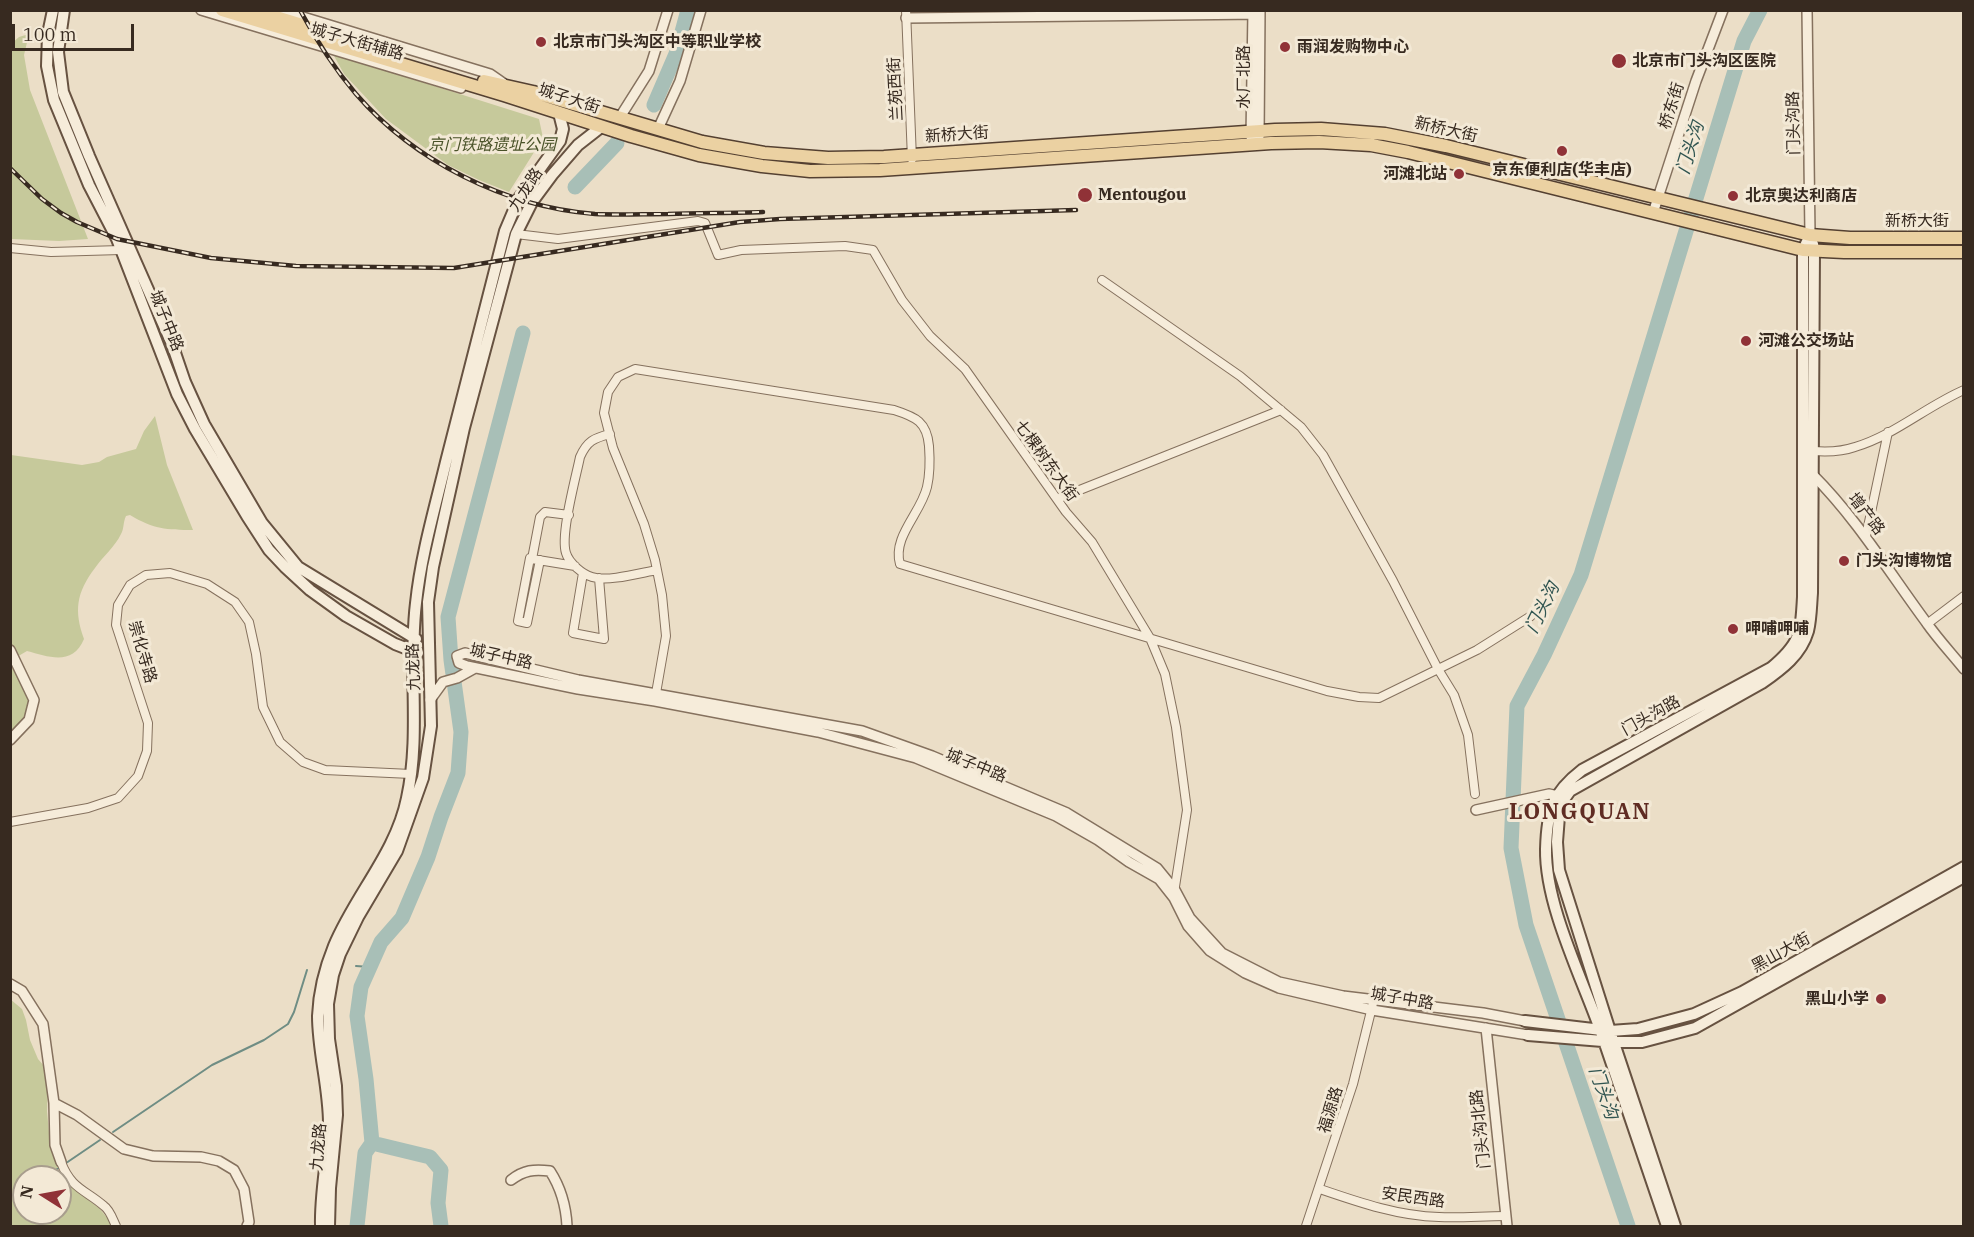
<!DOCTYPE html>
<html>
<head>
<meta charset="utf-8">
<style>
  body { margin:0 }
  #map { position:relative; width:1974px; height:1237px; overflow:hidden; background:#ebdec7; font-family:"IBM Plex Serif",serif }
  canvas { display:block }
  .frame { position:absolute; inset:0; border:12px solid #372a20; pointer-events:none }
  .north { position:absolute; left:12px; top:1165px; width:60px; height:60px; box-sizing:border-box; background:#f3e9d6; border:2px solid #a89d8d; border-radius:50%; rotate:281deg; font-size:16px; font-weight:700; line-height:24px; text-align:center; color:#372a20 }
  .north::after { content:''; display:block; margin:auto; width:21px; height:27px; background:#903237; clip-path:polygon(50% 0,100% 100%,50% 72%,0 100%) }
  .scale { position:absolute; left:12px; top:24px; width:122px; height:27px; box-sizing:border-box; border:3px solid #372a20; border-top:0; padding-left:8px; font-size:18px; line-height:21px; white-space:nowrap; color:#372a20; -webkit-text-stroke:4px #f3e9d6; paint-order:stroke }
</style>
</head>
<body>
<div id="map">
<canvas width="1974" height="1237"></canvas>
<div class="frame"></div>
<div class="north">N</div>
<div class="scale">100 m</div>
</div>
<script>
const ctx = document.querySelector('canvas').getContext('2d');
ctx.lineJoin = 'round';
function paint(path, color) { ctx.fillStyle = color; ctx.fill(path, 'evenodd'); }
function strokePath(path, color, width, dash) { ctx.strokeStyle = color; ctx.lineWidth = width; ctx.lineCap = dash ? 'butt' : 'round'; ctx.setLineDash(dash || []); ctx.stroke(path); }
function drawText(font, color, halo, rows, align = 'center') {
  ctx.font = font + ' "IBM Plex Serif","Noto Sans SC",serif'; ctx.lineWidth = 6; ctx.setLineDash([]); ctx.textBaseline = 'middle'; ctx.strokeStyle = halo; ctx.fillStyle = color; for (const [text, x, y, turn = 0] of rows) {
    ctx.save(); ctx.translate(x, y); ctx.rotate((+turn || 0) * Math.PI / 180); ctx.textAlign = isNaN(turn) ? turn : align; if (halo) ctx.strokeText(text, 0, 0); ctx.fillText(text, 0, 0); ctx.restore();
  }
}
const green = new Path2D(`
  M29,34L24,55L30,90L88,239L59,241L11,239V44L19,37Z
  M333,54L539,119L543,138L509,192L479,180L448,165L386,119L344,74Z
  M155,416L167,465L193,530C167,530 153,529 130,515L126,516C123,522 124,529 121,534C115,547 103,556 95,568C76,593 74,611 84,639C73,666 49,657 27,651L15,658L31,683L36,707L11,743V455L82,465L99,462L107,457L136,449L144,431Z
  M10,999L22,1009L26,1020L30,1040L38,1059L44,1066L48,1085L47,1111L49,1133L58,1169L69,1185L99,1208L114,1226H11ZM24,1177H60V1213H24Z`);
const stream = new Path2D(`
  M356,966L370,967
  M113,1132L212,1065L264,1040L288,1024L294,1012L307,970
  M47,1176L100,1140`);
const river = new Path2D(`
  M654,105L676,54L688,10
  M575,187L617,143
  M372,1143L430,1157L441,1170L438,1203L441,1226
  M357,1226L365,1153L372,1143L366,1079L357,1016L361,987L381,942L402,918L428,857L441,817L458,773L461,732L451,660L448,617L523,333
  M1628,1226L1526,925L1511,848L1517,706L1544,655L1581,575L1744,41L1760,10`);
const minor = new Path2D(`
  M906,10L912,159
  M516,234L558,239L698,221L705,223L718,255L741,250L845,246L873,250L902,300L930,336L965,369L1066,512L1092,542L1150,638L1165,674L1176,727L1187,810L1174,893
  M10,248L51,252L121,250
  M1102,280L1240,376L1301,427L1323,455L1393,581L1438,669L1454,695L1468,735L1475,794
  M610,434C594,438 587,441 580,457C576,477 560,535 566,553C569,563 582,574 592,577C608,582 640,573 657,570
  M1813,451C1827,452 1841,452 1855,447C1893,436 1927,406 1964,390
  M1057,499L1281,410
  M1866,536L1888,432
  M532,559L540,517L545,512L569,515
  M540,560L527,623L518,621L530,558L532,559L575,566
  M583,573L573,633L604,639L599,578
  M1927,624L1964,596
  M655,699L666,636L662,595L655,560L644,524L613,448L604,413L608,392L618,377L635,369L894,410C916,417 927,422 929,446C930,460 930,474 927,487C921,513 892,537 900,564L1327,691L1359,697L1379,698L1477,650L1531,616
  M10,822L88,808L118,798L138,776L147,751L148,723L116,625L118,605L130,585L146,575L170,573L207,584L235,602L249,622L256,654L263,707L280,742L303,762L325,770L411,774
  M61,1162C71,1189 86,1190 104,1206C110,1210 113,1220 116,1226
  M1320,1189C1358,1202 1398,1216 1439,1217C1461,1218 1483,1216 1505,1216
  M1306,1226L1353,1084L1374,999`);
const tertiary = new Path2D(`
  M201,10L461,88
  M280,10L490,74L503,83
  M1807,10L1810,235
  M906,18L1260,14
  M620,117L649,71L668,10
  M658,129L680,81L701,10
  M1251,137L1253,10
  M1259,137L1260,10
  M1653,213L1696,81L1723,10
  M1810,475H1813C1857,519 1889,572 1926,622C1937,638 1951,653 1964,669
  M10,650L34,700L29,720L10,740
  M430,700L443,682L457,678L475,668
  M1476,810L1549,794L1563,797
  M10,984L22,991L43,1024L54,1103L55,1145L61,1162
  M1525,1021L1483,1013L1343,996L1279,982L1222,953L1190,918L1175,890L1157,868L1067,813L932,756L862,731L578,680L465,653L457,656L459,663L467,666L578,689L655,701L818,732L916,758L1056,816L1098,840L1129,862L1159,879L1174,898L1188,926L1210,951L1245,973L1279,988L1372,1010L1528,1035
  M1486,1028L1507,1226
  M54,1103L77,1115L124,1149L153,1156L201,1157L219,1161L234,1170L244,1189L249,1222L247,1226
  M511,1180C524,1170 534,1169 550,1171C561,1188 566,1206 567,1226`);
const secondary = new Path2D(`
  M53,10L48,34L47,66L54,100L89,185L117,239L177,394L195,429L247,516L269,550L285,567L310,590L346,616L395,644L418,653
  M64,10L58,52L63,92L89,156L172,344L185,382L204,424L262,523L298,567L416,639
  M1525,1021L1610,1031L1638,1029L1694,1014L1742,992L1964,867
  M1528,1035L1615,1042H1642L1695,1028L1964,877
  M321,1226C320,1192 328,1158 329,1124C329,1087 318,1052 318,1016C319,992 325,968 334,946C355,895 396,853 407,798C421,734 408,668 416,603C421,555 435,508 446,462C465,385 485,308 505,231L519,198L560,141L563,129L559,113
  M329,1226L330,1188L337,1115L336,1086L329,1039L328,1004L333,975L340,954L358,917L397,851L423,778L431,726L428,602L433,567L464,428L516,234L532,202L552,175L578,145L601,127
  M1667,1226C1645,1162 1623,1097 1601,1032C1582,978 1545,905 1546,849C1547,811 1552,793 1582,770L1771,668C1800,644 1801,634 1803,597V250L1810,235
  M1675,1226L1610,1031L1559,870L1557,842L1559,816L1562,802L1570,791L1762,683C1782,669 1801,655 1808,631C1811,619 1811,605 1812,593L1814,251L1813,244`);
const primary = new Path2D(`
  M222,10L504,95L631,136L699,155L762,166L810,171L880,170L1271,143L1319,142L1371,145L1408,152L1803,250L1844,252H1964
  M253,10L335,35
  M484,81L533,92L702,142L764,153L828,158L884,157L1275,130L1321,129L1385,134L1446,146L1810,235L1850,238H1964`);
const rail = new Path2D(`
  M300,10C316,40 334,68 356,94C414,161 505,207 595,214C619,215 643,214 668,214C700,213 732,213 763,212
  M10,168L42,199L61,213L77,222L117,239L211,258L296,266L454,268L740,222L780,219L1076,210`);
const markers = [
  [541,42,6,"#903237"],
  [1285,47,6,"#903237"],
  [1619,61,8,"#903237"],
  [1562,151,6,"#903237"],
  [1459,174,6,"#903237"],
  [1085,195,8,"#903237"],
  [1733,196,6,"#903237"],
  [1746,341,6,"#903237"],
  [1844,561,6,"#903237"],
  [1733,629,6,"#903237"],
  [1881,999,6,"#903237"]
];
const streetNames = [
  ["城子大街辅路",357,42,16],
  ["水厂北路",1244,77,-90],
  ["兰苑西街",896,89,-93],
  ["城子大街",569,99,18],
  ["桥东街",1672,106,-72],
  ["门头沟路",1794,123,-91],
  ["新桥大街",1446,130,13],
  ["新桥大街",957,135,-4],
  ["九龙路",526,190,-57],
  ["新桥大街",1917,221],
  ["城子中路",166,321,68],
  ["七棵树东大街",1046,461,54],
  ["增产路",1866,514,52],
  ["崇化寺路",142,652,74],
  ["城子中路",501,657,13],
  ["九龙路",414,667,-92],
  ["门头沟路",1651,716,-29],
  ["城子中路",976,766,22],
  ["黑山大街",1781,953,-29],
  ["城子中路",1402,999,10],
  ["福源路",1331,1110,-73],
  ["门头沟北路",1481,1129,-96],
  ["九龙路",319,1147,-85],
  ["安民西路",1413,1198,8]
];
const poiNames = [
  ["北京市门头沟区中等职业学校",553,42],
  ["雨润发购物中心",1297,47],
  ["北京市门头沟区医院",1632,61],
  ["京东便利店(华丰店)",1562,170,"center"],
  ["河滩北站",1447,174,"right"],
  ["Mentougou",1098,195],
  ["北京奥达利商店",1745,196],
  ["河滩公交场站",1758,341],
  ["门头沟博物馆",1856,561],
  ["呷哺呷哺",1745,629],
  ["黑山小学",1869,999,"right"]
];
const parkNames = [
  ["京门铁路遗址公园",492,145]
];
const waterNames = [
  ["门头沟",1691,148,-73],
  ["门头沟",1543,608,-64],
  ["门头沟",1603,1093,71]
];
const districtNames = [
  ["LONGQUAN",1580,813]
];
paint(green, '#c6c99b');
strokePath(stream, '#6f8d84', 2);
strokePath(river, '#a8bfb7', 15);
strokePath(minor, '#85715e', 10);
strokePath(tertiary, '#85715e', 12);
strokePath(secondary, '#675241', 14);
strokePath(primary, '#544031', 15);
strokePath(minor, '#f6ecda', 8);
strokePath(tertiary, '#f6ecda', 9);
strokePath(secondary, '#f6ecda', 10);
strokePath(primary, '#ebd1a2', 12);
strokePath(rail, '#372a20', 4.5);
strokePath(rail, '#f3e9d6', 2, [7]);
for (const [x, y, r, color] of markers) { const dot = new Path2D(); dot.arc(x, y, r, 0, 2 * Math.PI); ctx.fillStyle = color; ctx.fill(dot); strokePath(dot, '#f3e9d6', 2); }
drawText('16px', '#372a20', '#f3e9d6', streetNames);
drawText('bold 16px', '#372a20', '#f3e9d6', poiNames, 'left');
drawText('italic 16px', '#495228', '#f3e9d6', parkNames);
drawText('italic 18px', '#315551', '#f3e9d6', waterNames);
ctx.letterSpacing = '1.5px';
drawText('bold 22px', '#602c23', '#f3e9d6', districtNames);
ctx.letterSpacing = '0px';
</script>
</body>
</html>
